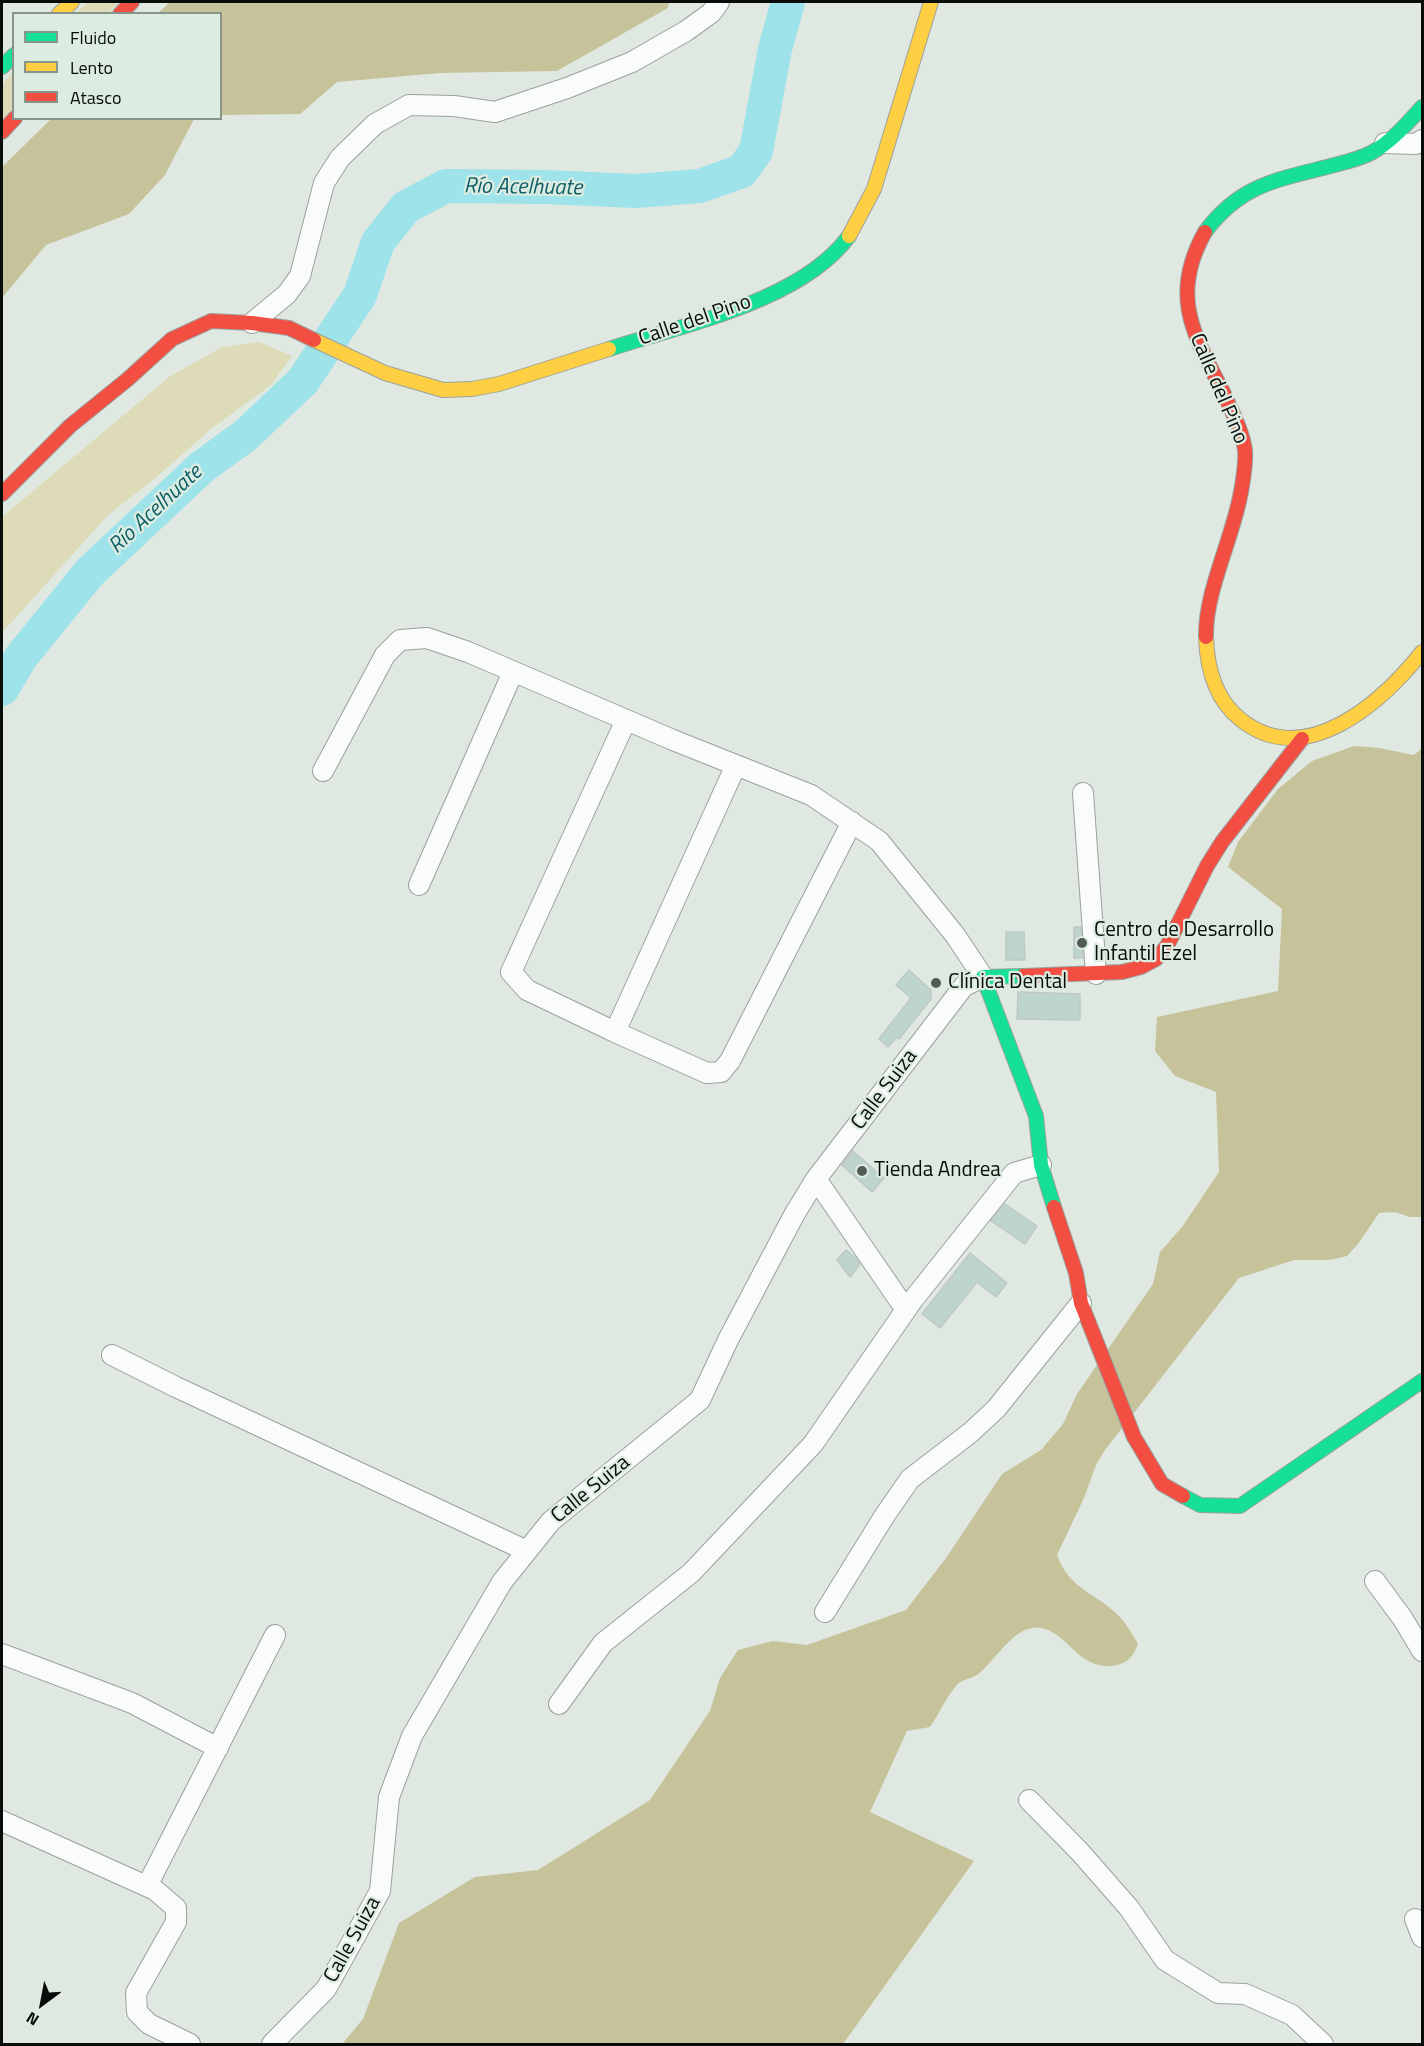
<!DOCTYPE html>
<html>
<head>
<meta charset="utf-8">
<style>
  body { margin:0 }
  #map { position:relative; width:1424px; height:2046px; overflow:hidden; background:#e0e8e2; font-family:"Titillium Web",sans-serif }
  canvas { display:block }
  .frame { position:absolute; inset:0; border:3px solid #090d0a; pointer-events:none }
  .legend { position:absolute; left:12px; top:12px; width:210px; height:108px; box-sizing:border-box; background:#ddece1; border:2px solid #88938b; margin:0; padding:8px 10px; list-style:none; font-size:18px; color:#090d0a }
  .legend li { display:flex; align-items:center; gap:12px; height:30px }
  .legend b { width:30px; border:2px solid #88938b }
  .north { position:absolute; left:12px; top:1974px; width:60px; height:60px; -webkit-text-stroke:4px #ddece1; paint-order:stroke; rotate:212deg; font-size:16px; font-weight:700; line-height:24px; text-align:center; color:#090d0a }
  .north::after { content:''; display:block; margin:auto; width:21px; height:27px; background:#090d0a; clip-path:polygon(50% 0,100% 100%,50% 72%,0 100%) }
</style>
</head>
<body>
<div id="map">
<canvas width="1424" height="2046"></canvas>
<div class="frame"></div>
<ul class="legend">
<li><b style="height:8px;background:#16e098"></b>Fluido</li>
<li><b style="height:8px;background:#ffcf43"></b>Lento</li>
<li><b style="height:8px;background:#f24e42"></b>Atasco</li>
</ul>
<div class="north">N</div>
</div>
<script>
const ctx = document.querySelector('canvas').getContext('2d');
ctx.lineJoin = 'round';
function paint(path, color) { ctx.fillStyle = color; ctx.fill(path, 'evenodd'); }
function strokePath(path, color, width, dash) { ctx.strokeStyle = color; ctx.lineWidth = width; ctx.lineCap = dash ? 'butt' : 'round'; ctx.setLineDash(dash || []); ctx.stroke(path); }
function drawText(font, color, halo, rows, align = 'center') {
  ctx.font = font + ' "Titillium Web",sans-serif'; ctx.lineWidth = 4.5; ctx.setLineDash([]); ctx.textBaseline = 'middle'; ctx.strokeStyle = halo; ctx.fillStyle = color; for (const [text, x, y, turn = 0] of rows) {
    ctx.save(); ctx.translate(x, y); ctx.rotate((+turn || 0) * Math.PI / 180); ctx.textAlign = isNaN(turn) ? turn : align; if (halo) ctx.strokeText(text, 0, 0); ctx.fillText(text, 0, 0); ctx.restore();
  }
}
const green = new Path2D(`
  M88,2H120L108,13L75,14Z
  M13,72V110L2,121V84Z
  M259,342L292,356L271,385L211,429L152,481L108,515L2,633V517L169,377L222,347Z`);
const forest = new Path2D(`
  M170,2H669L668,8L557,71L440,73L337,82L300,114L221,115L220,14L158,13Z
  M51,119H194L165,175L129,214L46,245L2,298V167Z
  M1354,746L1379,748L1414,755L1422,748V1217H1410L1395,1212L1379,1213L1358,1244L1347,1256L1330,1260H1294L1239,1278L1105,1450L1096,1465L1084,1498L1057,1555C1070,1591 1096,1592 1120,1617C1127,1625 1133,1635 1138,1644C1136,1649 1133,1656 1128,1660C1114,1670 1095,1667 1082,1657C1069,1647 1058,1631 1041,1628C1015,1623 996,1661 977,1675C971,1679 962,1679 957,1685C946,1697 939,1714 930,1727L907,1731L870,1812L974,1861L843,2044H342L363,2019L399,1923L475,1877L538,1870L650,1800L710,1711L720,1678L738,1650L773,1641L807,1645L906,1610L946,1558L1002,1474L1041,1450L1063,1424L1077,1394L1153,1284L1160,1252L1182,1227L1219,1172L1216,1092L1175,1076L1155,1051L1157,1017L1278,991L1282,909L1228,867L1238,842L1278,789L1312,761Z`);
const river = new Path2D(`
  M2,689L21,657L90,572L202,467L246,435L303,381L360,295L378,242L406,207L446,186L545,187L636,191L700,186L742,171L756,151L775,49L788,2`);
const building = new Path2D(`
  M1074,927H1081L1083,958H1074Z
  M1006,932H1024L1025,960H1006Z
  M909,970L931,990V999L899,1039L897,1037L888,1047L879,1039L911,998L896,985Z
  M1018,992L1080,994V1020L1017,1019Z
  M853,1151L884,1178L872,1192L842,1165Z
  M1005,1204L1037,1226L1025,1244L991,1221Z
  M846,1250L855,1257L860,1264L850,1277L837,1260Z
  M970,1253L1007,1283L996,1297L977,1282L940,1328L922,1314Z`);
const street = new Path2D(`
  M1385,143L1416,144L1422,140
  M252,323L287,294L300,276L324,183L340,158L375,124L409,105L454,106L495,112L567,88L632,62L686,31L711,13L719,2
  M626,720L511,972L527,990L615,1032L707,1073L721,1072L730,1061L852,822
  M1083,793L1096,974
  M419,885L513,672
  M615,1032L736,765
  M816,1179L906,1310
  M112,1355L176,1387L527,1551
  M1375,1581L1403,1619L1422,1651
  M825,1612L885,1515L910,1479L970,1433L996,1409L1081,1303
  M2,1654L132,1703L218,1748
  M559,1704L603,1643L691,1573L813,1444L912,1301L1014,1173L1041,1165
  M1029,1800L1080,1852L1129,1908L1165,1960L1218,1993L1245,1994L1292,2015L1323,2044
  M2,1821L155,1890L176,1908V1922L136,1993L137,2012L149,2024L190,2044
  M147,1886L275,1635
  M1415,1919L1422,1937
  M272,2044L326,1989L380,1891L389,1797L412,1736L502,1582L551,1521L700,1400L728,1340L794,1215L816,1179L964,986L983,977L955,935L879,841L811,795L673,740L468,652L427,638L400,640L385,655L323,771`);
const fast = new Path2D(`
  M2,67L14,55
  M1205,232C1239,186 1275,180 1327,167C1342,163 1357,160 1371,153C1391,142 1407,124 1422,107
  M609,349C683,325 802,301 849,236
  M1023,976L983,977L1036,1116L1041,1165L1054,1207
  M1183,1496L1200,1505L1240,1506L1422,1381`);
const slow = new Path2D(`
  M59,14L72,2
  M849,236L874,189L931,2
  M314,340L385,373L443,390L472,389L499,384L609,349
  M1206,637C1207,668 1215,699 1240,719C1305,772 1382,702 1422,652`);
const jam = new Path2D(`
  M120,14L132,2
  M2,132L15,118
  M1205,232C1169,296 1194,335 1224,394C1232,412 1242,430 1245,450C1246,462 1244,474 1242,486C1235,535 1205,589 1206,637
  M2,494L70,426L128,379L172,339L211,321L252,323L289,328L314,340
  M1023,976L1122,972L1141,967L1156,959L1167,946L1207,866L1222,842L1302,739
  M1054,1207L1076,1273L1081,1303L1134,1437L1162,1484L1183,1496`);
const markers = [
  [1082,943,6,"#545a56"],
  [936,983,6,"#545a56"],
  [862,1171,6,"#545a56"]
];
const streetNames = [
  ["Calle del Pino",695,321,-19],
  ["Calle del Pino",1218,389,67],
  ["Calle Suiza",885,1090,-53],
  ["Calle Suiza",591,1490,-39],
  ["Calle Suiza",353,1940,-61]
];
const poiNames = [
  ["Centro de Desarrollo",1094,931],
  ["Infantil Ezel",1094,955],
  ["Clínica Dental",948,983],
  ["Tienda Andrea",874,1171]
];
const waterNames = [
  ["Río Acelhuate",523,188,1],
  ["Río Acelhuate",156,510,-43]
];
paint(green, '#dedcb8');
paint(forest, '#c6c39a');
strokePath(river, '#9ee2ea', 34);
paint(building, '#bed4ce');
strokePath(building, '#c0c8c4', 1.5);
strokePath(street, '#9ba19d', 22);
strokePath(fast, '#9ba19d', 16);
strokePath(slow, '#9ba19d', 16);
strokePath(jam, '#9ba19d', 16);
strokePath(street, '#fafcfb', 20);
strokePath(fast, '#16e098', 14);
strokePath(slow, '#ffcf43', 14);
strokePath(jam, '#f24e42', 14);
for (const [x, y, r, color] of markers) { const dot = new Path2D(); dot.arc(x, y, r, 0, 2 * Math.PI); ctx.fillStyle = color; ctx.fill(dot); strokePath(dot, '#ddece1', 2); }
drawText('21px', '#090d0a', '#ddece1', streetNames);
drawText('21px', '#090d0a', '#ddece1', poiNames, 'left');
drawText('italic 22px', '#0f5f69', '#ddece1', waterNames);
</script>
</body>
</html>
